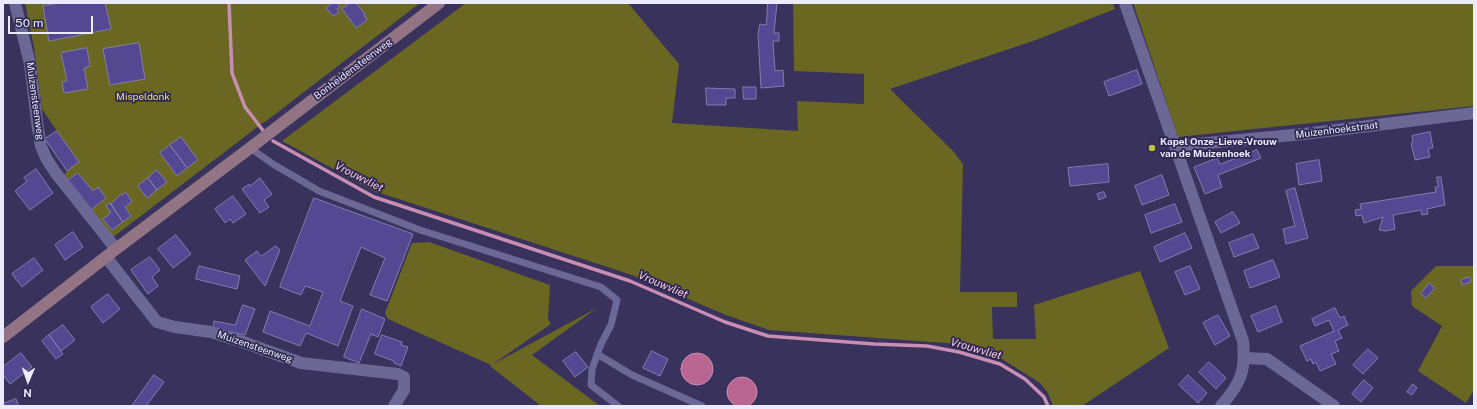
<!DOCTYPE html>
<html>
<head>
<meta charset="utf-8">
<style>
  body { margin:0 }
  #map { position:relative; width:1477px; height:409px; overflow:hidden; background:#38325c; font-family:"Public Sans",sans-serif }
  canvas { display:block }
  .frame { position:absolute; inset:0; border:4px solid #ebeaff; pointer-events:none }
  .north { position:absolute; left:8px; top:361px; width:40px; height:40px; -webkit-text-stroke:3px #2e2850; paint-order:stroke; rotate:182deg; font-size:11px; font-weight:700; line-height:16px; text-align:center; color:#ebeaff }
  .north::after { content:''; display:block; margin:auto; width:14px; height:18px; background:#ebeaff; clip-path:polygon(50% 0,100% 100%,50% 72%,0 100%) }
  .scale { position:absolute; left:8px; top:16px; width:85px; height:18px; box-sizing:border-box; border:2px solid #ebeaff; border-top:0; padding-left:5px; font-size:12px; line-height:14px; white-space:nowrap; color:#ebeaff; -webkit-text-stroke:3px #2e2850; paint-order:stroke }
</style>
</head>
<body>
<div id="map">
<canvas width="1477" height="409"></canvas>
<div class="frame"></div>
<div class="north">N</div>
<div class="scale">50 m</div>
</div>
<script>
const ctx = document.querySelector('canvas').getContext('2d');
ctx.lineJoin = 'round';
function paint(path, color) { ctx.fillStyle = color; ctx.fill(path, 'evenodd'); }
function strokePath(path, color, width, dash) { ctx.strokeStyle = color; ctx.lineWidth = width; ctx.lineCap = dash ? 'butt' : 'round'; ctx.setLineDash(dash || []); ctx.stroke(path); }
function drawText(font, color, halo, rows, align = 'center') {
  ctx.font = font + ' "Public Sans",sans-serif'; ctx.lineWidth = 3.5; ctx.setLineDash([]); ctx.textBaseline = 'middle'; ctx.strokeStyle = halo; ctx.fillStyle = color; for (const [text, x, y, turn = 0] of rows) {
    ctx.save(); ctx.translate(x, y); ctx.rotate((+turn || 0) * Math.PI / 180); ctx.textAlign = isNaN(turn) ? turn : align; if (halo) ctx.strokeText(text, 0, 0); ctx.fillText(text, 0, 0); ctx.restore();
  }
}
const green = new Path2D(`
  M25,3H420L265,122H264L112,238L63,177L67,171L45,139L57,131L42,109L34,47Z
  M466,3H628L679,64L672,123L798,131L797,101L864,104V74L794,71L793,3H1113L1115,9L1036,40L890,89L953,151L963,164L960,292H1017V307H992L993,339H1036L1034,305L1140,271L1169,348L1082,406H1053L1048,393L1040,383L1002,359L958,344L769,330L726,315L632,275L374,191L282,141Z
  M1133,3H1474V106L1178,137Z
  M429,242L550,285L548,319L551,324L493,364L597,308L532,355L600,406H541L490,366L491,365L388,319L385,313L412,243Z
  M1436,266H1474V390L1466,403L1418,371L1442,326L1412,306L1411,291Z`);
const water = new Path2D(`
  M681 369a16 16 0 1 1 32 0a16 16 0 1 1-32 0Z
  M727 392a15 15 0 1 1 30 0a15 15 0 1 1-30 0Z`);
const stream = new Path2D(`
  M229,3L232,73L245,107L265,133
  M273,141L374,197L630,281L725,322L768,336L874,344L927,346L959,352L1000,364L1025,379L1044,397L1048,406`);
const building = new Path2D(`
  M60,3H105L111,29L49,41L43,6Z
  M333,3H337L340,7L337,9L339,12L333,16L326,8Z
  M350,3H356L365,14L364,15L367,20L356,28L342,9Z
  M768,3H777L774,33H779V41H773L775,71L783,70L784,86L761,88L758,34L760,24L766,25Z
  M139,43L145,79L110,85L103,49Z
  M87,48L90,66L84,68L88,89L64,93L62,82L67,81L61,53Z
  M1137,70L1142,84L1109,96L1104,82Z
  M743,87H756V99H744Z
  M706,88L735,89V98H726V105H707Z
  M57,131L79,162L67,171L45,139Z
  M1430,132L1433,148H1428L1430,157L1415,160L1411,143L1413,142L1412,136Z
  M181,137L198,160L187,168L170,145Z
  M170,145L187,168L177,176L160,153Z
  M1257,150L1261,158L1218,175L1222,187L1205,194L1194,167L1217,158L1220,164Z
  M1319,160L1322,181L1299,185L1296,164Z
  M1108,164L1109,182L1070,186L1068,168Z
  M36,169L53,193L30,210L15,191L27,181L24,178Z
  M157,170L167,182L157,190L148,178Z
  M78,173L93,191L98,187L106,198L90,211L66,182Z
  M1162,175L1169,195L1142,205L1135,186Z
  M1437,177H1441L1445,205L1427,209L1428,214L1422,215L1421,210L1393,215L1395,229L1386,231L1379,230L1383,217L1364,223L1362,215L1356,216L1355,210L1361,209L1360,204L1436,192L1435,187H1438Z
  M148,178L157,190L147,198L138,186Z
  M260,178L272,194L264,200L269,207L260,213L242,189L249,184L250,186Z
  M1295,188L1308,238L1286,244L1283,229L1295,226L1286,191Z
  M126,192L132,202L125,207L131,216L123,222L111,204L121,194L122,195Z
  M1104,192L1106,197L1099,200L1097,194Z
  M233,196L246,214L233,223L230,219L225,223L215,209Z
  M314,198L413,234L387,301L370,295L385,258L361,247L340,301L353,306L338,346L306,333L300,346L263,332L270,311L310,326L323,292L305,286L301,295L280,287Z
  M110,203L123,222L112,230L103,219L111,213L106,206Z
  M1175,204L1182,222L1151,233L1145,215Z
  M1233,212L1240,223L1221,233L1215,222Z
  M73,232L83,247L65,260L55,245Z
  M1185,233L1192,248L1160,262L1154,247Z
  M1253,234L1259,248L1234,257L1229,243Z
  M176,235L191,254L173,268L158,249Z
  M276,246L280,250L265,286L245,260L257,251L261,256Z
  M150,257L160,270L152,277L158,286L148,294L131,270Z
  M34,258L43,270L22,287L12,274Z
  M1273,260L1280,277L1250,288L1244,271Z
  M199,266L240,276L237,289L196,279Z
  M1190,266L1200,289L1185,295L1175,272Z
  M1470,277L1471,282L1462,285L1461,280Z
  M1429,283L1435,288L1426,298L1421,294Z
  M108,294L120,309L103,323L91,307Z
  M243,305L255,309L245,335L213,328L214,321L235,325Z
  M1276,306L1282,322L1258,332L1251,316Z
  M1335,308L1340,318L1344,316L1348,325L1338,330L1342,338L1335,341L1339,351L1331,354L1336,364L1320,371L1316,362L1313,364L1311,359L1307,361L1300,346L1334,331L1329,320L1315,326L1312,319Z
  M362,309L385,319L378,337L371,334L359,363L344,357Z
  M1218,315L1230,336L1215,345L1203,323Z
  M63,325L75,340L61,351L49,335Z
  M49,335L63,354L56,359L42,341Z
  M382,335L402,342L401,345L408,347L401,366L394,363V361L375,354Z
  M1368,349L1378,358L1363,374L1353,365Z
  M652,351L668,359L660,376L643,368Z
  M576,352L588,367L575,377L563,361Z
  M21,353L32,367L10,384L3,375V367Z
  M1209,362L1226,378L1216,389L1199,372Z
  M154,375L164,382L146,406H132Z
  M1188,375L1207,393L1198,403L1179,385Z
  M1364,380L1373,388L1361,402L1352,394Z
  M1413,384L1417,388L1412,395L1407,392Z
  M16,399L19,406H3V404Z`);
const lane = new Path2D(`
  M250,148L273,164L319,191L420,230L601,287L617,300L611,325L601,344L592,369L591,385L618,406
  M597,354L632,375L702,406`);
const street = new Path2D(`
  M15,3L30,64L38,129L41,146L46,158L55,172L116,249
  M1125,3L1243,341C1246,371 1241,383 1221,406
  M1175,146L1304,134L1474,113
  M106,257L157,322L175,327L211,332L240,341L301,363L398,374L404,377V390L394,406
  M1245,358L1267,359L1334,406`);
const secondary = new Path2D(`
  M3,337L116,249L250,148L439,3`);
const markers = [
  [1152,148,4,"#c0be41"]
];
const streetNames = [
  ["Bonheidensteenweg",353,69,-37],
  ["Muizensteenweg",35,101,82],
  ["Muizenhoekstraat",1337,130,-7],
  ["Muizensteenweg",255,347,19]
];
const parkNames = [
  ["Mispeldonk",143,97]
];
const poiNames = [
  ["Kapel Onze-Lieve-Vrouw",1160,142],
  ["van de Muizenhoek",1160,154]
];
const waterNames = [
  ["Vrouwvliet",359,177,27],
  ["Vrouwvliet",663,285,23],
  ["Vrouwvliet",976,349,16]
];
paint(green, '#696722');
paint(water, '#ba6692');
strokePath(water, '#c98eb3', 1);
strokePath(stream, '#c98eb3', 3.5);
paint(building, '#544893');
strokePath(building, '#817dac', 1);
strokePath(lane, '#6c6895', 7);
strokePath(street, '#6c6895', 12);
strokePath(secondary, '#937484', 12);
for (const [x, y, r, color] of markers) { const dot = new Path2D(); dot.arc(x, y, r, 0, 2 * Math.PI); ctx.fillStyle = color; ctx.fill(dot); strokePath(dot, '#2e2850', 1.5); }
drawText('10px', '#ebeaff', '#2e2850', streetNames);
drawText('10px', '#e5e363', '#2e2850', parkNames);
drawText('bold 10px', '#ebeaff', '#2e2850', poiNames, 'left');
drawText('italic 11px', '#f8cae0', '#2e2850', waterNames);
</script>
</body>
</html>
